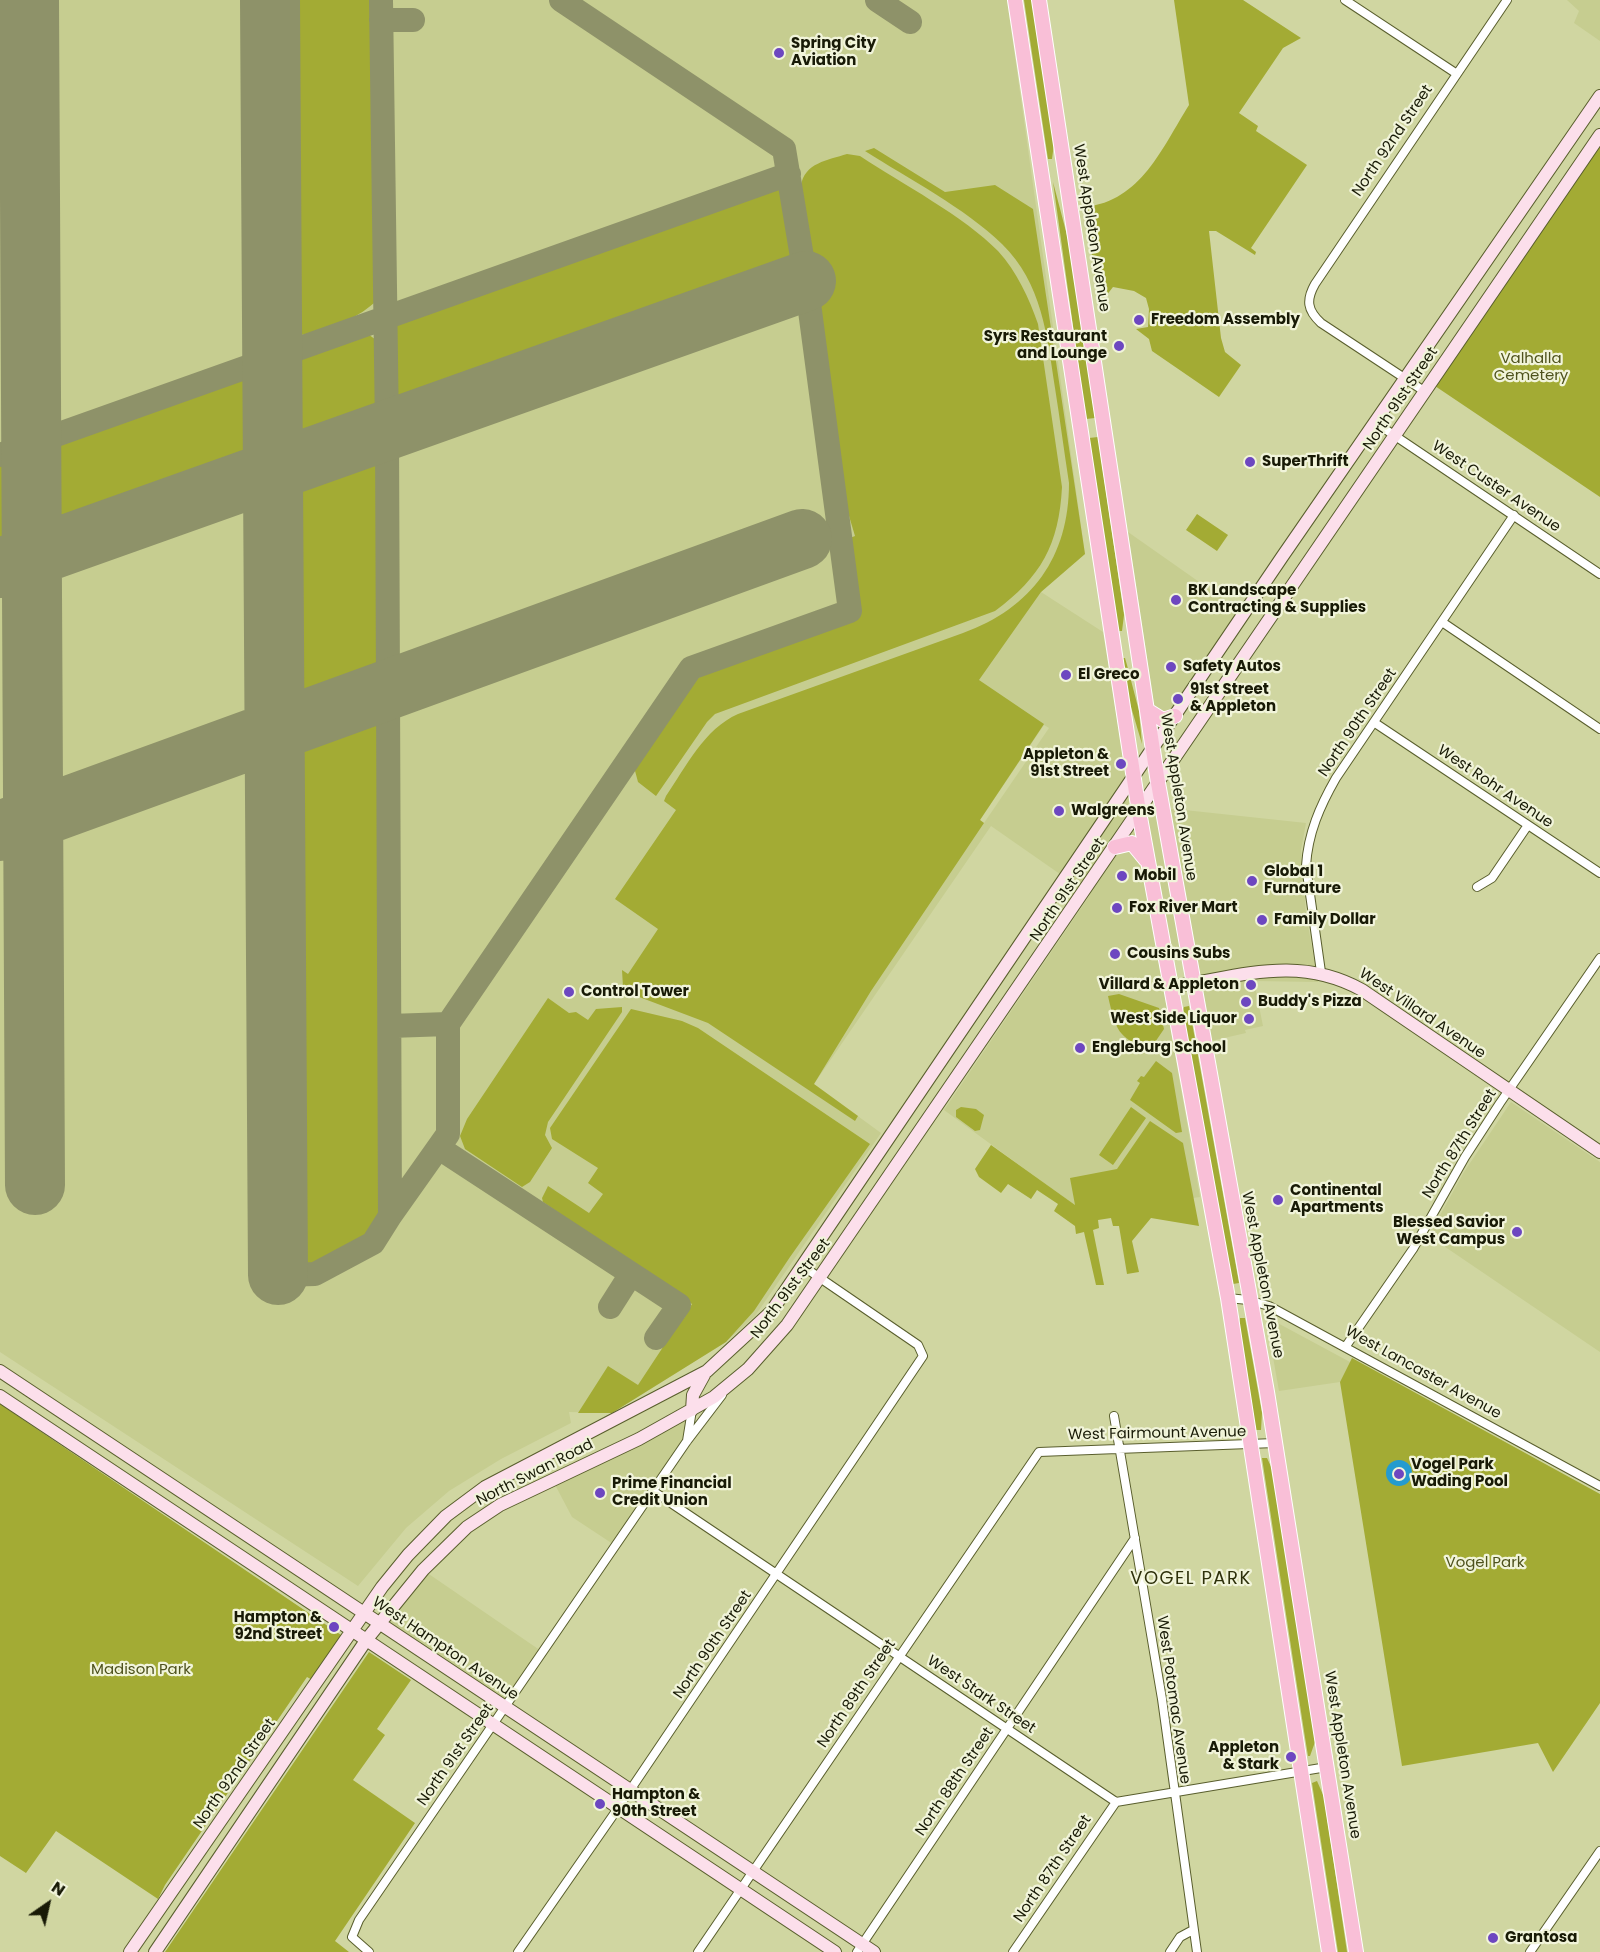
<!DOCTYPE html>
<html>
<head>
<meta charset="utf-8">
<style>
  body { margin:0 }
  #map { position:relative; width:1600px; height:1952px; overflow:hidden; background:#d0d6a1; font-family:Poppins,sans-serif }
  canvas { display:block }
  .north { position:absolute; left:18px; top:1874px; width:60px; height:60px; -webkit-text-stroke:4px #f1f4da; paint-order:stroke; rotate:34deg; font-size:16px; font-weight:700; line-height:24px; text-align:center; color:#181a06 }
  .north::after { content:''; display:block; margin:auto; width:21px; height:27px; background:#181a06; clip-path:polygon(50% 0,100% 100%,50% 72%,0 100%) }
</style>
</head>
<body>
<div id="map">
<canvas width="1600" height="1952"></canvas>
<div class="north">N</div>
</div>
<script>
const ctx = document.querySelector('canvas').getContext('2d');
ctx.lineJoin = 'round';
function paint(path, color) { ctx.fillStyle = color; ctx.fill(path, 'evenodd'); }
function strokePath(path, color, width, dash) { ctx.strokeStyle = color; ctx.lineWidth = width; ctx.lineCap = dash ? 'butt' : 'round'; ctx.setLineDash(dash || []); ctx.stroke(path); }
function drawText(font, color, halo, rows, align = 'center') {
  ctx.font = font + ' Poppins,sans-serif'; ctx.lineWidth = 4.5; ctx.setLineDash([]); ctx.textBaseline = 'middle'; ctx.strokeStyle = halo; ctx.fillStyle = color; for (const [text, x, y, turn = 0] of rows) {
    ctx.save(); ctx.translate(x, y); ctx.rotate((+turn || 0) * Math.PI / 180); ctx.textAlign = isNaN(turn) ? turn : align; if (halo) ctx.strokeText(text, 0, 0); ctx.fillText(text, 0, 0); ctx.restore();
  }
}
const built = new Path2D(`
  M0,0H1007L1085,554L1041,592L1103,632L1132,811L1175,809L1306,823L1301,850L1306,914L1318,982L1254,981L1263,1026L1245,1030L1246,1033L1211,1041L1193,953L1158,958L1200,1197L1085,1213L944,1110L1090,895L991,826L814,1084L881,1133L755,1316L726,1342L612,1413L569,1412L571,1423L501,1459L449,1491L406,1528L358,1586L0,1352ZM1044,725L1049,728L984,823L980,820Z
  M1567,0H1600V41L1574,23L1579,11Z
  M1128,532L1242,612L1168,714L1155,711Z
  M1511,1102L1600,1162V1352L1432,1238L1434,1226L1464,1172Z
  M1272,1320L1350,1362L1340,1382L1279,1391L1267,1323Z
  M692,1410L687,1441L616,1546L572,1517L552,1479Z
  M423,1570L544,1653L506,1708L380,1622Z`);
const green = new Path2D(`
  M286,0H376L374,303C355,320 326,331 301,335L291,330L288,316Z
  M1024,0H1033L1054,144L1052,159H1048Z
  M1174,0H1243L1301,38L1283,48L1239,113L1258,126L1256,131L1307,165L1251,248L1256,252L1255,255L1216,231H1209L1221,338L1225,352L1241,365L1219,397L1152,351L1149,339L1136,329L1148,327L1149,309L1146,298L1134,291L1113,287L1099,305L1085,207C1141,201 1162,148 1189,105Z
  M1600,146V497L1435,386Z
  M874,148L945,192L995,185L1033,209L1085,554L1041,592L979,680L1044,724L980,820L984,823L871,991L814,1084L858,1116L855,1121L708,1023L626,992L623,987L622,970L628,974L658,929L615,899L676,810L664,801L666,796C686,767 704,729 738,714L963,633C1032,608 1069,557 1069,483C1064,451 1060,419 1055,388C1047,335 1042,283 1002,244C965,208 909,179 865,151Z
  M847,154L860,156C901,183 965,217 998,251C1017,272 1029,298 1038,324L1062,487C1059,545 1041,577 995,611L715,714L707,722L656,796L638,782L634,767C648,735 685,680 717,666L861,614L850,538L855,536L844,499L816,291L822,288L812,260L801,186C804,163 828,160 847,154Z
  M1053,182L1069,243L1095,418L1086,419Z
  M772,185L782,188C789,199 798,246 794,259C793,266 788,269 783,273L412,405L404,406L395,400L394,336L397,326L407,317Z
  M359,334H368L376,340L378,400L374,410L363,422L309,441H297L290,430L288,369L300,356Z
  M248,374L256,379L258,383V444L256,453L244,464L65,529L58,531L48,524L45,516V462L52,447L91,430Z
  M1098,437L1124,615L1122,631H1118L1090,445L1089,438Z
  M361,455L371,456L376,461L378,471L379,656L376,669L365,681L301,702L292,693L291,686L290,495C298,470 338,463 361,455Z
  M0,463L10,465L14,471C15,493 24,540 0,553Z
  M1197,514L1228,535L1217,551L1186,530Z
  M1122,658H1125L1127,665L1139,711L1142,744L1126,690Z
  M365,714L372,715L379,723L380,736L383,1202C381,1212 378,1224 370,1232C357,1247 327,1261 307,1264C295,1260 295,1253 295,1241L291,758C297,728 340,723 365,714Z
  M1119,994L1159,1008L1164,1029L1149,1051C1118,1036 1116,1032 1108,996Z
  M548,998L569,1013L576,1012L588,1020L596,1009L622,1007V1012L548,1122L545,1135L552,1148L530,1182L522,1187L465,1149L460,1136L467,1119Z
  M1189,1006L1239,1283L1233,1284L1229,1278L1181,1017L1184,1007Z
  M631,1009L682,1021L698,1028L870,1144L790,1257L754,1311L726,1342L612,1413H578L608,1366L638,1385L665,1344L664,1342L680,1317L684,1318L692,1304L543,1202L542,1198L548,1186L589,1213L603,1194L588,1183L598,1168L552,1139L550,1128Z
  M1156,1061L1172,1073L1182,1132L1176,1133L1130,1100L1140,1083L1137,1081L1141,1076L1144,1077Z
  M961,1107L976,1109L984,1115L980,1130L975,1131L956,1117V1110Z
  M1131,1107L1146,1118L1113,1165L1099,1155Z
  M1150,1121L1183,1143L1199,1226L1151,1218L1132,1241L1139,1272L1127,1274L1119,1226H1113L1111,1218L1098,1220L1099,1228L1093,1230L1104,1285H1096L1084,1232L1076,1234L1075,1226L1054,1211L1058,1204L1037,1190L1031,1199L1008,1184L1001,1193L979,1177L975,1169L991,1145L1075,1205L1070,1178L1117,1169Z
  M1240,1318H1245L1262,1413L1261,1430H1256L1238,1335Z
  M1352,1358L1600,1494V1703L1553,1772L1538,1743L1402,1766L1340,1382Z
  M0,1404L347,1639L316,1682L307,1677L165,1885L158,1899L56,1831L26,1873L0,1856Z
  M1262,1458H1267L1273,1471L1313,1728L1315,1742L1310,1756H1308L1304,1731Z
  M369,1652L411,1680L377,1729L385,1735L353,1780L415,1823L335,1941L349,1952H165Z
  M1317,1781L1324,1797L1347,1952H1338L1312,1783Z`);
const water = new Path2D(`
  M1386 1473a13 13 0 1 1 26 0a13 13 0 1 1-26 0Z`);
const taxiway = new Path2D(`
  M877,0L910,22
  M381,20H413
  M0,455L789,174
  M274,731L389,689
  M390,1026L448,1024
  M439,1148L679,1305L656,1338
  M390,1216L448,1134V1024L691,668L850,611L806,281L784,149L561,0
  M278,1275L315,1274L373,1243L390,1216L387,430L381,0
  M610,1307L631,1274`);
const runway = new Path2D(`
  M29,0L35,1185
  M270,0L278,1275
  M0,568L806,281
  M0,831L802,539`);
const street = new Path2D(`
  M1345,0L1457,74
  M1424,391L1321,323C1307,310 1306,300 1315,284L1507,0
  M1376,423L1600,574
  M1442,622L1600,729
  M1375,723L1600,873
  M1477,887L1492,878L1528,825
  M1321,972L1306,866C1308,833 1320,806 1336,778L1514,515
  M1228,1298L1248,1300L1269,1306L1600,1486
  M1346,1346L1413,1249L1465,1157L1500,1103L1600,958
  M1114,1416L1162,1699L1197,1952
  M687,1441L692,1410
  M653,1491L1116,1802L1327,1767
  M369,1952L352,1937L359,1920L687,1441L722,1395
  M518,1952L614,1814L923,1356L918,1345L804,1267
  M698,1952L1039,1452L1275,1443
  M857,1952L1135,1538
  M1013,1952L1116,1802
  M1170,1952L1180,1937L1193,1930
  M1530,1952L1600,1851`);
const secondary = new Path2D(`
  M1170,987C1240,977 1297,954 1362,990L1600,1152
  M0,1371L874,1952
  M0,1396L835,1952
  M692,1410L693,1395L704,1375
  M130,1952L382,1587L408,1555L446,1516L485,1487L707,1371L771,1312L1282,557L1600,96
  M155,1952L367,1639L423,1570L467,1527L500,1505L639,1439L714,1397L748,1369L787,1325L1600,135`);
const primary = new Path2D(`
  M1015,0L1139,812L1228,1298L1329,1952
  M1039,0L1158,783L1267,1392L1356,1952
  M1147,710L1163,720L1175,716
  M1115,847L1132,843L1146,860`);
const markers = [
  [779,53,6,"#6d47c0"],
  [1139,320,6,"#6d47c0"],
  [1119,346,6,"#6d47c0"],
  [1250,462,6,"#6d47c0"],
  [1176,600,6,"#6d47c0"],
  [1171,667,6,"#6d47c0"],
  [1066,675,6,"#6d47c0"],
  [1178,699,6,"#6d47c0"],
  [1121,764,6,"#6d47c0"],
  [1059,811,6,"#6d47c0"],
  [1122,876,6,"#6d47c0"],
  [1252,881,6,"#6d47c0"],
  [1117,908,6,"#6d47c0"],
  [1262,920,6,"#6d47c0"],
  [1115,954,6,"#6d47c0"],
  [1251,985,6,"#6d47c0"],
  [569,992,6,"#6d47c0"],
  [1246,1002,6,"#6d47c0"],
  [1249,1019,6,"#6d47c0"],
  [1080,1048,6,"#6d47c0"],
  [1278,1200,6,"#6d47c0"],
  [1517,1232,6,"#6d47c0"],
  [1399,1474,6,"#6d47c0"],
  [600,1493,6,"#6d47c0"],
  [334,1627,6,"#6d47c0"],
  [1291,1757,6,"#6d47c0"],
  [600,1804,6,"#6d47c0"],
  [1493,1938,6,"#6d47c0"]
];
const poiNames = [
  ["Spring City",791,44],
  ["Aviation",791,61],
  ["Freedom Assembly",1151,320],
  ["Syrs Restaurant",1107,337,"right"],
  ["and Lounge",1107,354,"right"],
  ["SuperThrift",1262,462],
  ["BK Landscape",1188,591],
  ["Contracting & Supplies",1188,608],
  ["Safety Autos",1183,667],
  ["El Greco",1078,675],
  ["91st Street",1190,690],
  ["& Appleton",1190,707],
  ["Appleton &",1109,755,"right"],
  ["91st Street",1109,772,"right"],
  ["Walgreens",1071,811],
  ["Global 1",1264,872],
  ["Furnature",1264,889],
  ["Mobil",1134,876],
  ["Fox River Mart",1129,908],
  ["Family Dollar",1274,920],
  ["Cousins Subs",1127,954],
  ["Villard & Appleton",1239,985,"right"],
  ["Control Tower",581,992],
  ["Buddy's Pizza",1258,1002],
  ["West Side Liquor",1237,1019,"right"],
  ["Engleburg School",1092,1048],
  ["Continental",1290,1191],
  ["Apartments",1290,1208],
  ["Blessed Savior",1505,1223,"right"],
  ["West Campus",1505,1240,"right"],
  ["Vogel Park",1411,1465],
  ["Wading Pool",1411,1482],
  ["Prime Financial",612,1484],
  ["Credit Union",612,1501],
  ["Hampton &",322,1618,"right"],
  ["92nd Street",322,1635,"right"],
  ["Appleton",1279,1748,"right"],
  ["& Stark",1279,1765,"right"],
  ["Hampton &",612,1795],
  ["90th Street",612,1812],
  ["Grantosa",1505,1938]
];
const streetNames = [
  ["North 92nd Street",1393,141,-56],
  ["West Appleton Avenue",1091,228,81],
  ["North 91st Street",1401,399,-56],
  ["West Custer Avenue",1496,487,34],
  ["North 90th Street",1358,723,-56],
  ["West Rohr Avenue",1495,787,34],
  ["West Appleton Avenue",1178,797,81],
  ["North 91st Street",1068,890,-56],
  ["West Villard Avenue",1422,1014,34],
  ["North 87th Street",1460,1144,-58],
  ["West Appleton Avenue",1262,1275,79],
  ["North 91st Street",791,1289,-53],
  ["West Lancaster Avenue",1423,1373,29],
  ["West Fairmount Avenue",1157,1434,-1],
  ["North Swan Road",535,1473,-27],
  ["North 90th Street",713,1645,-56],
  ["West Hampton Avenue",445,1649,34],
  ["North 89th Street",857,1694,-56],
  ["West Stark Street",981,1695,34],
  ["West Potomac Avenue",1173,1700,82],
  ["North 91st Street",456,1755,-55],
  ["West Appleton Avenue",1342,1755,81],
  ["North 92nd Street",235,1774,-55],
  ["North 88th Street",955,1782,-56],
  ["North 87th Street",1053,1869,-56]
];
const parkNames = [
  ["Valhalla",1531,359],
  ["Cemetery",1531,376],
  ["Vogel Park",1485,1563],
  ["Madison Park",141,1670]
];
const quarterNames = [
  ["VOGEL PARK",1191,1579]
];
paint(built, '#c6cd90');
paint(green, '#a3ab34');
paint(water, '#249bcf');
strokePath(taxiway, '#8e9269', 24);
strokePath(runway, '#8e9269', 60);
strokePath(street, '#595e2d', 10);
strokePath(secondary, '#595e2d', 14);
strokePath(primary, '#fff', 16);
strokePath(street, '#fff', 8);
strokePath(secondary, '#fcdfeb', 12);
strokePath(primary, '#f9bfd7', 14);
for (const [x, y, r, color] of markers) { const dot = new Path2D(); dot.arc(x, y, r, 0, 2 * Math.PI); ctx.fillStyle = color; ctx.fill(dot); strokePath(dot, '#f1f4da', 2); }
drawText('bold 15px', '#181a06', '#f1f4da', poiNames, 'left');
drawText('15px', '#181a06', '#f1f4da', streetNames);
drawText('15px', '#4e521d', '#f1f4da', parkNames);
ctx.letterSpacing = '1.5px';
drawText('18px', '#2d300a', '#f1f4da', quarterNames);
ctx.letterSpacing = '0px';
</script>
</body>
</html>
